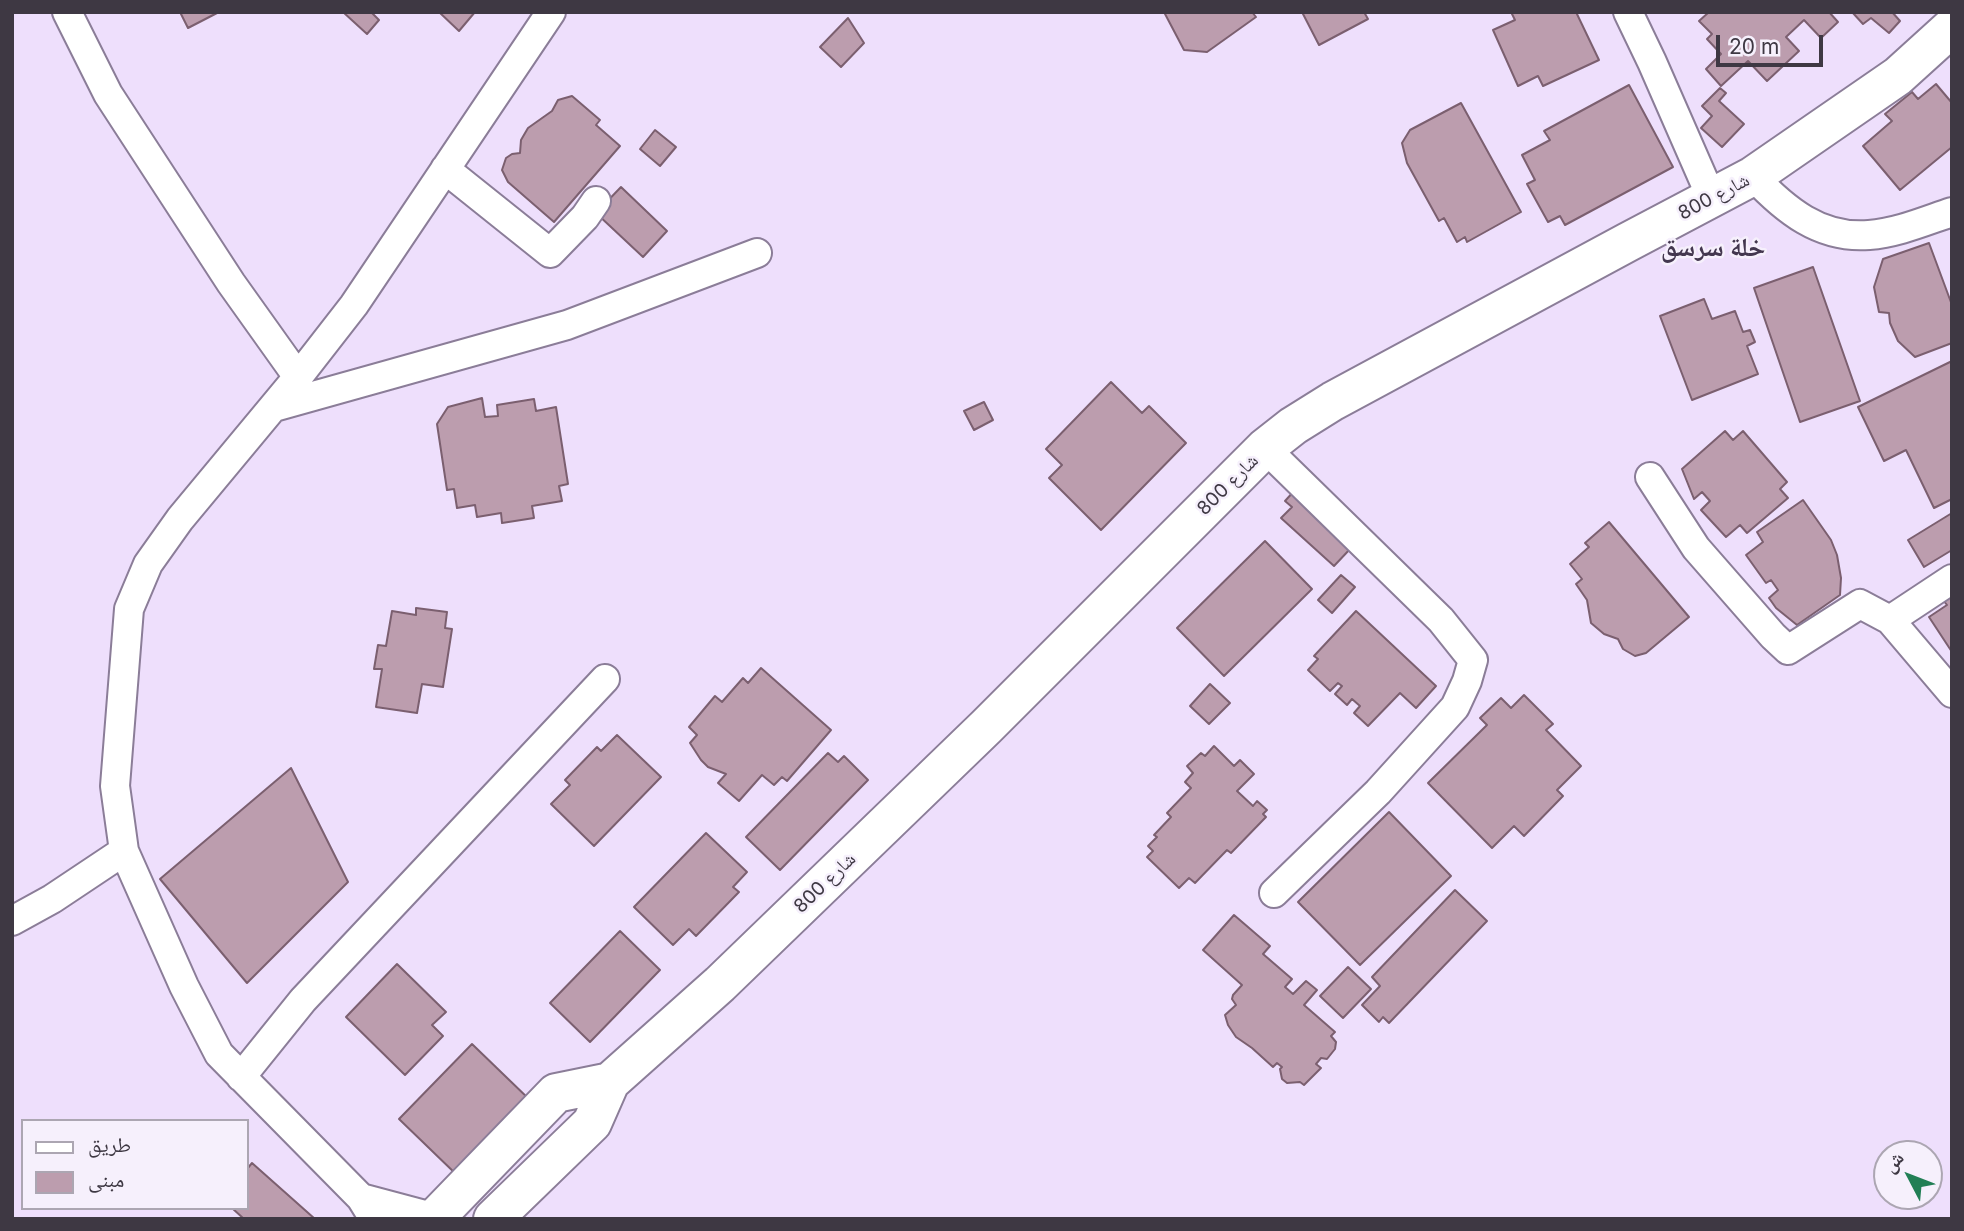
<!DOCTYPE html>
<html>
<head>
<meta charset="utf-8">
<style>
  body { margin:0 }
  #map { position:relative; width:1964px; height:1231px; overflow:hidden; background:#eedffc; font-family:Inter,"Noto Naskh Arabic",sans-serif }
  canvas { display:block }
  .frame { position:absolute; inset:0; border:14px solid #3e3843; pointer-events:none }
  .legend { position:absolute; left:21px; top:1119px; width:228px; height:91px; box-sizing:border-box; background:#f6f0fc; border:2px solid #aca6b2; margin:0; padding:9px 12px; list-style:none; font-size:21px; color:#3e3843 }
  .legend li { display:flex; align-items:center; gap:14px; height:35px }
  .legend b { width:35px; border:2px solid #aca6b2 }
  .north { position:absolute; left:1873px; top:1140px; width:70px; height:70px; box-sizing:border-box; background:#f6f0fc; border:2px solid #aca6b2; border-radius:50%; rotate:312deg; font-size:19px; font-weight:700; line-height:28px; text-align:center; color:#3e3843 }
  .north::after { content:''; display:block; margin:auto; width:24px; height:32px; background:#227f55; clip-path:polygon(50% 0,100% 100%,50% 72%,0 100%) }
  .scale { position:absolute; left:1716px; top:35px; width:107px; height:32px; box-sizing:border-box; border:4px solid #3e3843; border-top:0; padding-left:9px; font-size:21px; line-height:24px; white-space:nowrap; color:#3e3843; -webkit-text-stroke:5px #f6f0fc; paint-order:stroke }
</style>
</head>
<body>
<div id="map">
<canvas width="1964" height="1231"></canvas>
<div class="frame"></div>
<ul class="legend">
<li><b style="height:9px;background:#fff"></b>طريق</li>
<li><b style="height:19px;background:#bc9dae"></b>مبنى</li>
</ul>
<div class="north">ش</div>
<div class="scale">20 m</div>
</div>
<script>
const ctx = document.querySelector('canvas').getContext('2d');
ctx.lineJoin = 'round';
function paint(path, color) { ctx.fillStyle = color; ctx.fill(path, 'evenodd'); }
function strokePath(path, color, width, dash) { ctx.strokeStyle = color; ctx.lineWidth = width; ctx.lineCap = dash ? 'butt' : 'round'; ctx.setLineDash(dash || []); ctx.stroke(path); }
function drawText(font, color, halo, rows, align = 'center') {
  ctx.font = font + ' Inter,"Noto Naskh Arabic",sans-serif'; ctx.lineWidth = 5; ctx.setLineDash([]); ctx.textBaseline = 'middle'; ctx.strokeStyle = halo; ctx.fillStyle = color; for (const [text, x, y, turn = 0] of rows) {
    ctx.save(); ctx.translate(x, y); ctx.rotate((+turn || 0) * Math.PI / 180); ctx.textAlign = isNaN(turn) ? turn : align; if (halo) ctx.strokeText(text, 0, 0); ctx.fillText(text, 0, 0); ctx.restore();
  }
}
const building = new Path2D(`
  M180,12H219L188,28Z
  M343,12H371L379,20L367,34Z
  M439,12H475L459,31Z
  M1164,12H1252L1256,17L1207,52L1184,50Z
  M1302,12H1364L1368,19L1319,45Z
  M1511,12H1576L1599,60L1543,86L1538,76L1518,86L1493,30L1515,20Z
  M1709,12H1829L1838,22L1821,38L1804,20L1786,37L1799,51L1767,81L1748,61L1721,86L1706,69L1721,54L1707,39L1712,34L1699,21Z
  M1852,12H1892L1900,21L1889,33L1871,18L1863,24Z
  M848,18L864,43L841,67L820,47Z
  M1936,84L1952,103V147L1900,190L1863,146L1892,121L1885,114L1912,92L1918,99Z
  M1629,85L1673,167L1565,225L1560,216L1548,222L1527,184L1535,180L1522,155L1550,140L1544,131Z
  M1720,88L1726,93L1719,101L1744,124L1722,147L1701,128L1712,116L1702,106Z
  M572,96L600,120L596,125L620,146L554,222L508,182L502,170L506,158L512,154L520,153L521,140L528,128L552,111L558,100Z
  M1461,103L1521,212L1467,242L1465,237L1457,242L1444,218L1439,221L1407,163L1402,143L1410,130Z
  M655,130L676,147L660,166L640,149Z
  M621,187L667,231L643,257L596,213Z
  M1929,243L1952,305V343L1915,357L1898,341L1890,323L1889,313L1879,312L1874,287L1883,259Z
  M1813,267L1860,401L1800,422L1754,288Z
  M1704,299L1712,319L1735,311L1743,332L1750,330L1755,342L1747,346L1758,374L1692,400L1660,316Z
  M1952,361V499L1934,508L1906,450L1884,461L1858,407Z
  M1111,382L1142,413L1149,406L1186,443L1101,530L1049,478L1062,465L1046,449Z
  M482,398L485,417L498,416L497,405L534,399L536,411L556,407L568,484L559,486L562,501L532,506L534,518L502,523L501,513L477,517L475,505L457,508L454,489L447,490L437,424L448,407Z
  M984,402L993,420L974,430L964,411Z
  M1725,431L1733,440L1743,431L1787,482L1780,489L1788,498L1747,533L1740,525L1726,537L1701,510L1710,501L1702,492L1694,499L1682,469Z
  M1295,490L1304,498L1300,502L1351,548L1334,566L1281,518L1292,507L1285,501Z
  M1803,500L1831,540L1837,555L1841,578L1840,595L1797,625L1776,608L1769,598L1778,590L1771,580L1766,583L1746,555L1763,542L1757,532Z
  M1952,513V550L1924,567L1908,540Z
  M1609,522L1689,617L1646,653L1635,656L1623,649L1618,639L1604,634L1591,623L1587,600L1576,584L1582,579L1570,564L1589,547L1585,543Z
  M1265,541L1312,589L1224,676L1177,628Z
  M1341,575L1355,587L1332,613L1318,600Z
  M1952,594V652L1929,617L1947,605L1943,600Z
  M416,608L447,612L445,628L452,629L443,687L422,684L417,713L376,707L382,669H374L378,645L386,646L392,611L416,615Z
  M1356,611L1436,686L1416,708L1400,693L1368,726L1354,713L1360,706L1352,699L1347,705L1335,694L1342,686L1338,683L1330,691L1308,670L1318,659L1314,656Z
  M761,668L831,730L787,781L782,777L774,785L762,775L739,801L718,783L726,774L708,767L701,760L690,743L697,735L689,727L715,696L722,702L743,678L748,683Z
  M1210,684L1230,703L1209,724L1190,706Z
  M1524,695L1553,724L1546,730L1581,766L1557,790L1563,796L1524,836L1514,826L1492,848L1428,783L1487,725L1480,718L1501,698L1511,708Z
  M617,735L661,777L594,846L551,804L570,785L565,780L597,747L601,751Z
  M1214,746L1234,766L1240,760L1254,774L1237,791L1253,806L1257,801L1267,810L1263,814L1266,817L1231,853L1227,850L1195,883L1189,878L1179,888L1147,857L1153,851L1148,846L1157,837L1154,835L1171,817L1167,813L1191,788L1185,782L1193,773L1187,766L1201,753L1205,756Z
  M828,753L838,762L844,756L868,780L780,870L746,837Z
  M291,768L348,882L247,983L160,879Z
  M1389,812L1451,876L1360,965L1298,902Z
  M706,833L747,872L733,887L739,892L696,936L689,929L673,945L634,907Z
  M1455,890L1487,921L1389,1023L1383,1017L1379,1022L1362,1005L1380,986L1372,977Z
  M1234,915L1270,946L1263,954L1292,979L1285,987L1293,994L1306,981L1317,990L1304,1005L1335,1032L1331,1036L1336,1042L1335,1049L1327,1059L1321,1058L1316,1064L1321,1068L1304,1085L1300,1082L1287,1083L1282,1079L1280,1069L1282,1067L1277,1063L1273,1067L1252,1048L1236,1037L1228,1025L1225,1015L1236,1005L1232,999L1233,995L1242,985L1203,950Z
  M620,931L660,970L590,1042L550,1003Z
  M397,964L446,1012L432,1025L443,1036L405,1075L346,1017Z
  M1348,967L1371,989L1343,1018L1320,996Z
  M472,1044L532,1102L459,1177L399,1119Z
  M252,1163L315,1219H244L232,1208H247V1169Z`);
const minor = new Path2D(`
  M67,12L108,94L231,283L298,377
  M1628,12L1652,62L1712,199
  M445,169L550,253L585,217L596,201
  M1753,176C1785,210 1820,239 1869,235C1897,233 1925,221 1952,212
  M274,407L567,325L757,253
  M1265,448L1441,620L1473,660L1467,681L1455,707L1378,792L1274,893
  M1650,477L1696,548L1773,636L1788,650L1860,604L1890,620L1952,693
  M1890,620L1952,579
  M12,921L52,899L124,851
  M241,1077L303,1000L605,679
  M361,1198L436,1218
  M374,1219L361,1198L219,1054L184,986L124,851L115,786L129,609L148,564L180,519L298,377L354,305L551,12`);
const secondary = new Path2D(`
  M434,1219L556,1093L610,1082
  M493,1219L592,1123L610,1082L720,984L986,727L1265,448L1293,426L1333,401L1628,242L1753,176L1898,76L1952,27`);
const streetNames = [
  ["شارع 800",1714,197,-28],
  ["شارع 800",1228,485,-45],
  ["شارع 800",825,883,-44]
];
const districtNames = [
  ["خلة سرسق",1713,248]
];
paint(building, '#bc9dae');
strokePath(building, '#7b5f6f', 2);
strokePath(minor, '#8b7d98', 32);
strokePath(secondary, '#8b7d98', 42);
strokePath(minor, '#fff', 28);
strokePath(secondary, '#fff', 38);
drawText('19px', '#3e3843', '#f6f0fc', streetNames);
drawText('bold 26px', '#43374f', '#f6f0fc', districtNames);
</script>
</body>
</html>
